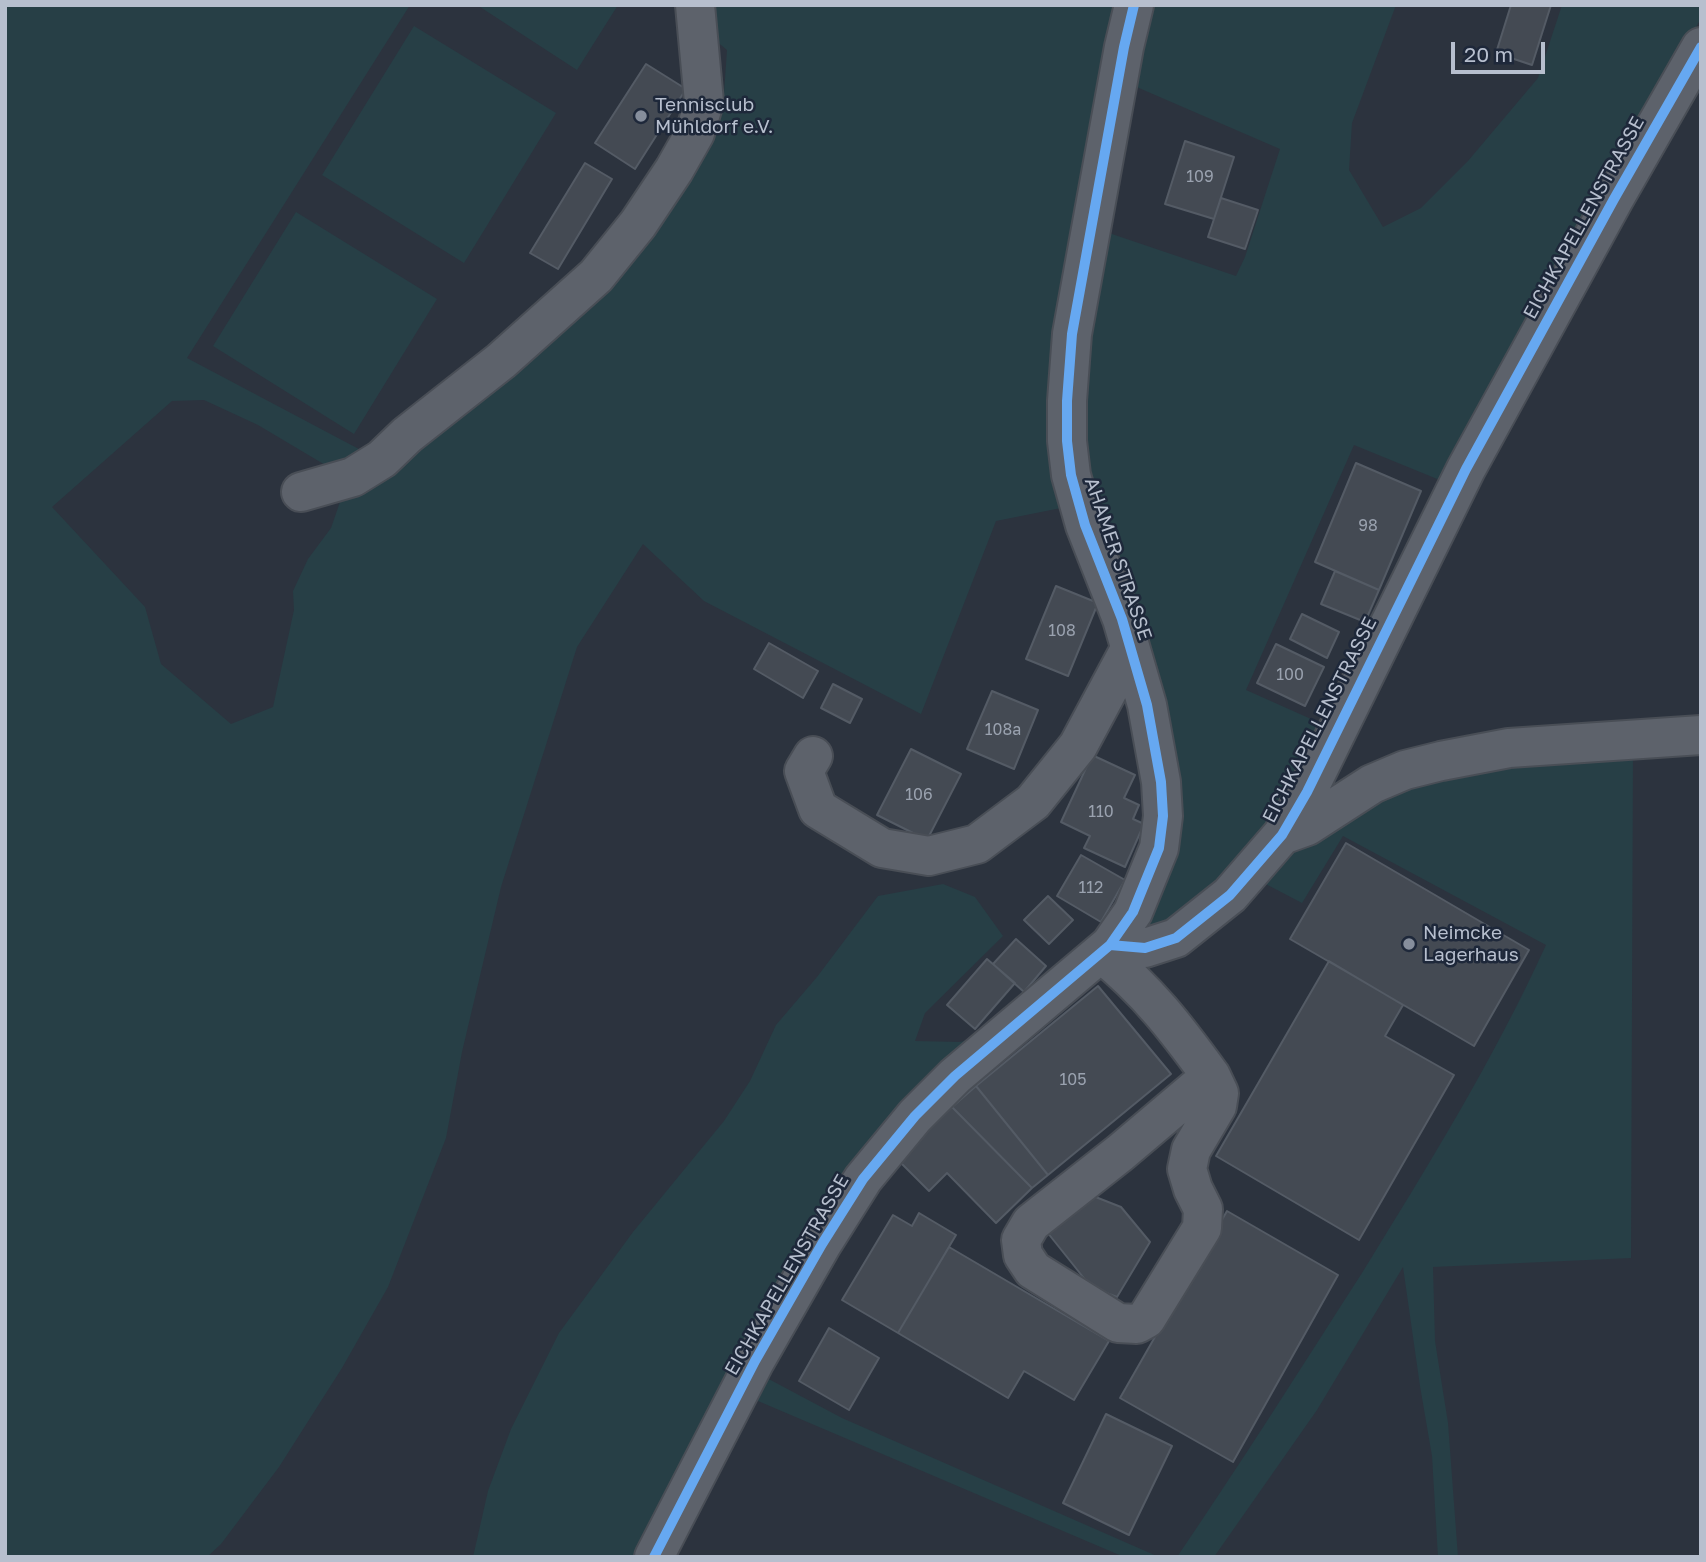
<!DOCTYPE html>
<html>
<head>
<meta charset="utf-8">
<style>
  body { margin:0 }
  #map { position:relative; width:1706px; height:1562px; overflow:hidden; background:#2c333e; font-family:"Golos Text",sans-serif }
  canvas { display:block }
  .frame { position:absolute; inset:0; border:7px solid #b7bfce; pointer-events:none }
  .scale { position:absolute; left:1451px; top:42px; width:94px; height:32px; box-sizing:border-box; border:4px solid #b7bfce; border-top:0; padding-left:9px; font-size:21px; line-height:24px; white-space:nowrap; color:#b7bfce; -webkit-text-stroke:5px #1e283a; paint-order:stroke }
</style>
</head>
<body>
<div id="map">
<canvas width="1706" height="1562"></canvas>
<div class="frame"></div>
<div class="scale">20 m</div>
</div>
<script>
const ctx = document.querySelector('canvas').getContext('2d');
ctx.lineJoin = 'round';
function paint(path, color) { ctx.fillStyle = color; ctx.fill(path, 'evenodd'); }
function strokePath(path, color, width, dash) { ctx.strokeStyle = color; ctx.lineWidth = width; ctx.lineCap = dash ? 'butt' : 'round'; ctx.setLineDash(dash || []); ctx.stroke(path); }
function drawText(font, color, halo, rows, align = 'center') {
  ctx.font = font + ' "Golos Text",sans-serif'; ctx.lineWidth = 5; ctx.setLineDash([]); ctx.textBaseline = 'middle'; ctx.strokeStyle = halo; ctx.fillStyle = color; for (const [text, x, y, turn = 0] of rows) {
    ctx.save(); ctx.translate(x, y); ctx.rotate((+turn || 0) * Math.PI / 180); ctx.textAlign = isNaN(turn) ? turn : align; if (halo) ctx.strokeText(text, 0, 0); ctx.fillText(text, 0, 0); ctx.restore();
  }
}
const green = new Path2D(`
  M5,5H410L187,358L389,465L667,201L723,108L727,50L673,5H1120L1066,507L996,521L921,714L704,601L643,544L577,647L501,887L462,1052L446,1138L388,1287L342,1368L279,1467L221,1544L207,1557H5ZM204,400L258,425L337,472L340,502L331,528L308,559L293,591L294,610L273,707L231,724L161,664L145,607L52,507L172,401Z
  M477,5H618L577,70Z
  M1149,5H1396L1352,123L1349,170L1383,227L1421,208L1468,161L1538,78L1562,5H1701V18L1447,483L1354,445L1246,690L1329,727L1299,789L1219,894L1152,929L1147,923L1168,873L1101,515L1083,455L1079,403L1106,232L1236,276L1245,257L1280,149L1132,85Z
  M414,26L556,113L464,263L322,175Z
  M296,212L437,299L354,434L213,346Z
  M1633,745L1631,1258L1433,1267L1435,1341L1448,1423L1458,1557H1438L1432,1456L1420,1386L1403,1267L1317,1410L1214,1557H1177C1241,1463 1301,1368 1362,1273C1428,1166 1494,1059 1546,945L1343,836L1302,903L1260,881L1307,835L1379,790Z
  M943,884L975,897L1003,936L925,1013L915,1041L960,1042L991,1033L944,1068L644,1557H473L488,1491L511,1429L559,1333L633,1232L724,1121L750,1081L776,1025L817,977L878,896Z
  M763,1376L842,1418L1159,1557H1124L751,1398Z`);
const building = new Path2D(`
  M1511,5H1551L1532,65L1496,53Z
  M646,64L686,89L635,169L595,143Z
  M1185,141L1234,157L1214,219L1165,204Z
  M585,163L612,179L558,269L530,253Z
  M1221,198L1258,210L1245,249L1208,237Z
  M1356,463L1421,491L1379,590L1315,562Z
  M1335,571L1379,590L1365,622L1321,604Z
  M1056,586L1098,603L1068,676L1026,659Z
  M1302,614L1339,632L1327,658L1290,639Z
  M769,643L818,671L803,698L754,669Z
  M1276,644L1324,667L1305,706L1257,683Z
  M833,684L862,699L850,723L821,708Z
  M992,691L1038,710L1014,769L967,749Z
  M911,749L961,774L927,840L877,815Z
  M1092,755L1135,775L1124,798L1139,805L1133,819L1144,824L1125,867L1084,848L1090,836L1061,822Z
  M1346,843L1529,950L1474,1046L1290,939Z
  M1081,855L1125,880L1101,922L1057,896Z
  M1048,896L1073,920L1049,944L1024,920Z
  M1016,939L1046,966L1024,992L993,964Z
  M987,959L1015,983L975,1029L947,1005Z
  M1329,961L1403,1005L1385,1036L1454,1075L1359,1240L1216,1156Z
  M1098,986L1171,1074L1048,1175L976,1086Z
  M976,1086L1048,1175L1032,1188L952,1107Z
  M952,1107L1032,1188L996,1223L947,1173L929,1191L898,1160Z
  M1093,1196L1121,1207L1150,1242L1117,1297L1091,1287L1047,1232Z
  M1227,1211L1338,1275L1233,1462L1120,1398Z
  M919,1213L956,1235L898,1333L842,1300L893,1215L912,1226Z
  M949,1247L1109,1341L1074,1400L1024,1371L1008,1398L898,1333Z
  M829,1328L879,1358L849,1410L799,1381Z
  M1106,1414L1172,1446L1129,1535L1063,1503Z`);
const minor = new Path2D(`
  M301,492L353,477L382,459L407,435L501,361L596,276L638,224L674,170L695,133L704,102L695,5
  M813,756L804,771L818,809L882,848L929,856L977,844L1033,802L1078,746L1130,649
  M1282,835L1307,826L1372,784L1405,770L1441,761L1509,748L1701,735
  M1110,945L1145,948L1176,938L1230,895L1282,835L1307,792L1466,469L1614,199L1701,47
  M1101,953C1148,991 1176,1028 1211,1076L1120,1153L1031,1223L1021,1240L1023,1255L1033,1270L1118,1323L1137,1324L1146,1319L1202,1228L1203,1209L1193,1189L1187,1169L1191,1150L1217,1106L1219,1093L1211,1076
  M654,1557L755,1361L822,1244L863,1179L915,1116L955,1076L1110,945L1133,912L1159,848L1163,816L1161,782L1147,705L1122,619L1085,525L1071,475L1067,441V401L1072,334L1124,47L1134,5`);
const cycleway = new Path2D(`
  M1110,945L1145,948L1176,938L1230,895L1282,835L1307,792L1466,469L1614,199L1701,47
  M654,1557L755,1361L822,1244L863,1179L915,1116L955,1076L1110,945L1133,912L1159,848L1163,816L1161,782L1147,705L1122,619L1085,525L1071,475L1067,441V401L1072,334L1124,47L1134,5`);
const markers = [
  [641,116,7,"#868e9c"],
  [1409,944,7,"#868e9c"]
];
const numberNames = [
  ["109",1200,177],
  ["98",1368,526],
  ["108",1062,631],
  ["100",1290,675],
  ["108a",1003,730],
  ["106",919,795],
  ["110",1101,812],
  ["112",1091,888],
  ["105",1073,1080]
];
const poiNames = [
  ["Tennisclub",655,105],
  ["Mühldorf e.V.",655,127],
  ["Neimcke",1423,933],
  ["Lagerhaus",1423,955]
];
const streetNames = [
  ["EICHKAPELLENSTRASSE",1584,218,-61],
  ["AHAMER STRASSE",1118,559,71],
  ["EICHKAPELLENSTRASSE",1320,720,-63],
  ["EICHKAPELLENSTRASSE",787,1275,-60]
];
paint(green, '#273f46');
paint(building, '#444a53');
strokePath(building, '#545b65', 2);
strokePath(minor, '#494e56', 42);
strokePath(minor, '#5d626b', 38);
strokePath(cycleway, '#66a8f1', 10);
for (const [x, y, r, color] of markers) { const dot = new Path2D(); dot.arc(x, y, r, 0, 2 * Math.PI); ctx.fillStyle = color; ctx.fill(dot); strokePath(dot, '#1e283a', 2.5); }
drawText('16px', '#9aa2af', null, numberNames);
drawText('19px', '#b7bfce', '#1e283a', poiNames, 'left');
drawText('19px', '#b7bfce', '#1e283a', streetNames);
</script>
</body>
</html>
